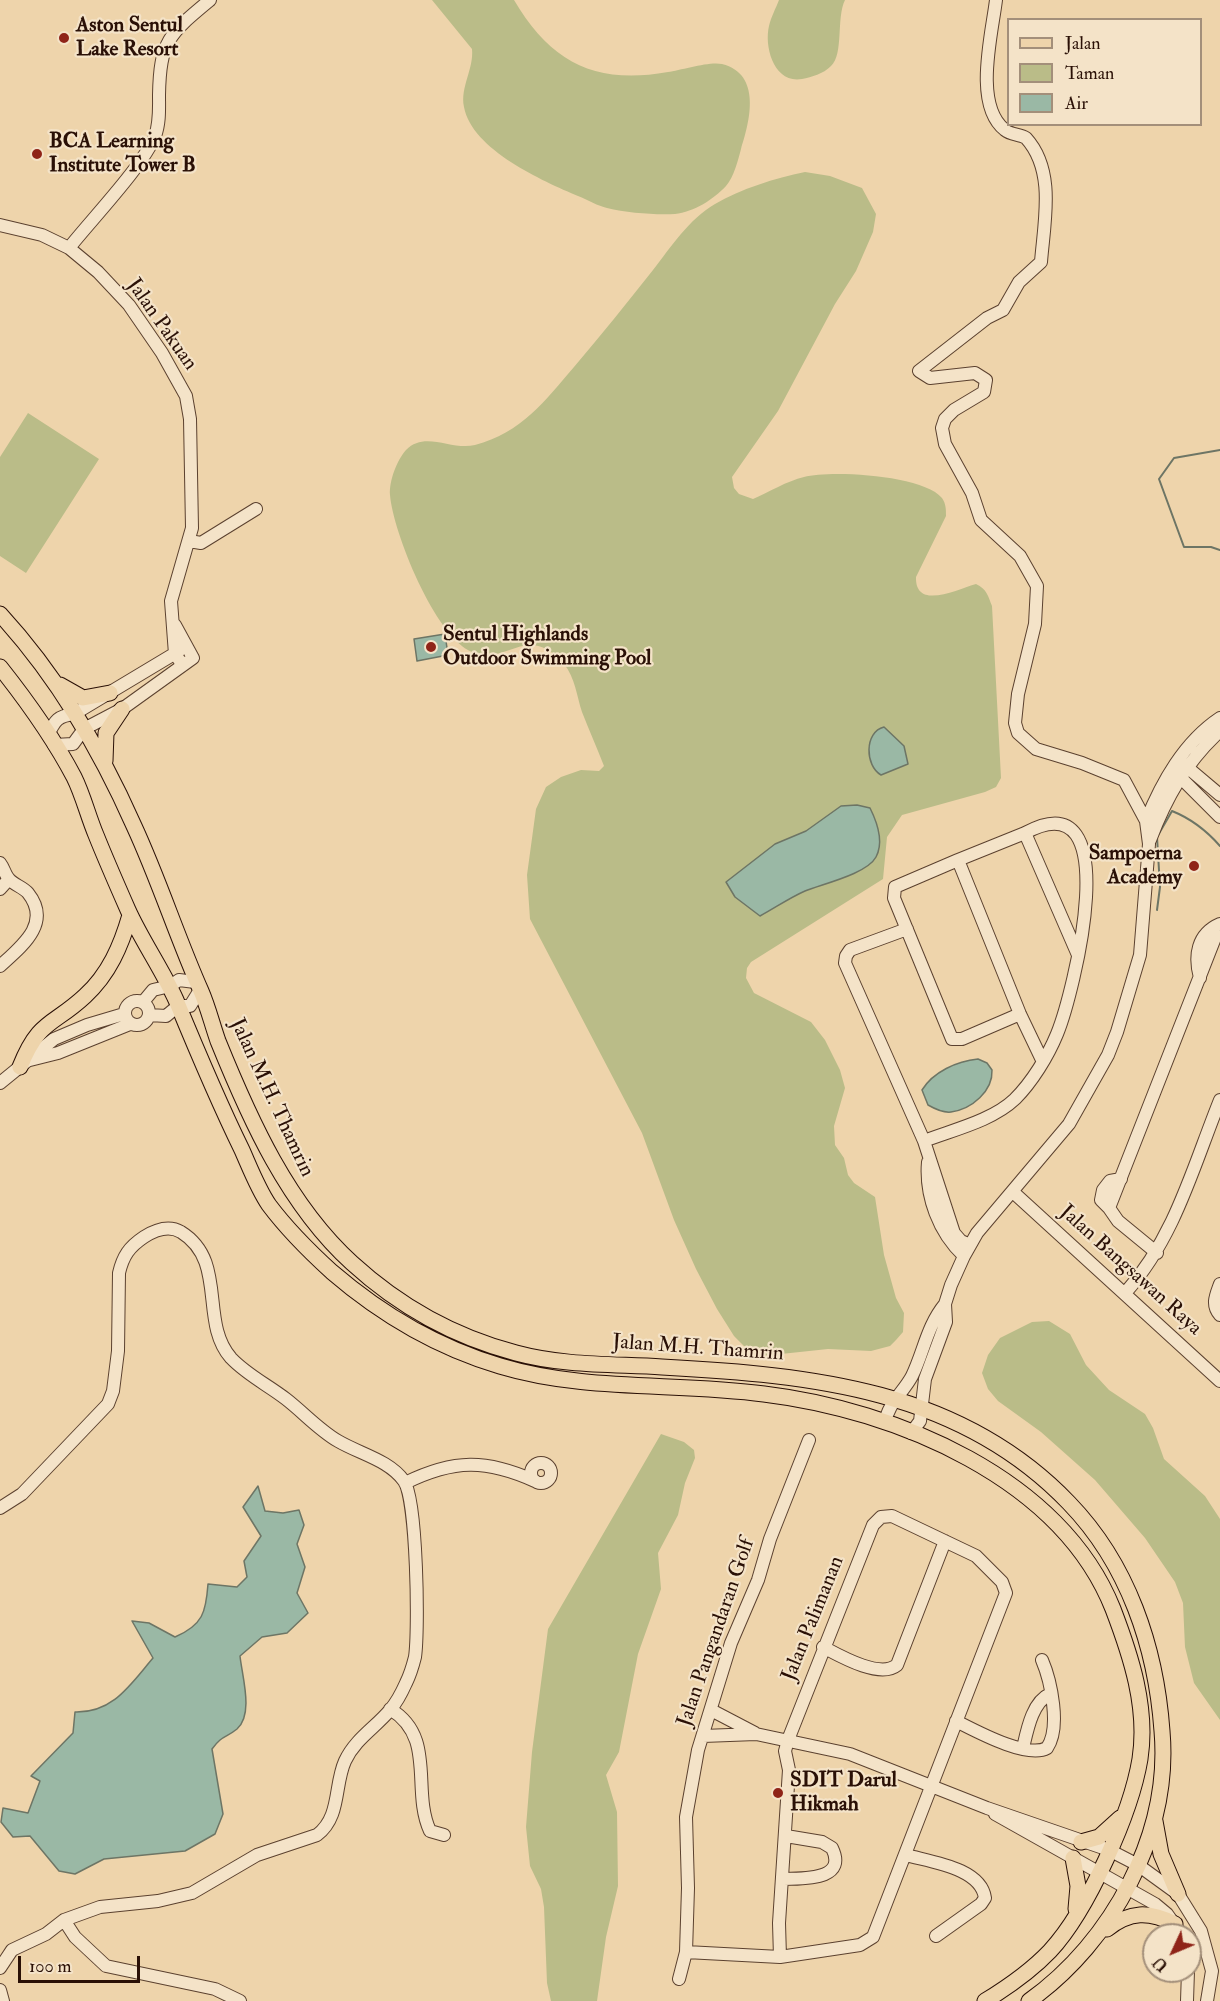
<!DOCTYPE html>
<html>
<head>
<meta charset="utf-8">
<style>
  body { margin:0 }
  #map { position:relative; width:1220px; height:2001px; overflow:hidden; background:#eed4ab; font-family:"IM FELL Double Pica",serif }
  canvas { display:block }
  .legend { position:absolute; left:1007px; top:18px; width:195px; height:108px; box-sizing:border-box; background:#f4e3c8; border:2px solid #a38f7a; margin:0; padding:8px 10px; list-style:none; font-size:18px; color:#2a1006 }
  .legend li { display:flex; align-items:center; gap:12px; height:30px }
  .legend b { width:30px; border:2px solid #a38f7a }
  .north { position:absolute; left:1142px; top:1923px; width:60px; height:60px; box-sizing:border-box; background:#f4e3c8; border:2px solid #a38f7a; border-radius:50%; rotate:226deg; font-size:16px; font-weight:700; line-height:24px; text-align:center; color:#2a1006 }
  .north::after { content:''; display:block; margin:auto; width:21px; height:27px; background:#8f2418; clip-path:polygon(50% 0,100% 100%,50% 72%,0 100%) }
  .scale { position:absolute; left:18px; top:1956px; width:122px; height:27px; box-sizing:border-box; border:3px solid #2a1006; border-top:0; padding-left:8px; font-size:18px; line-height:21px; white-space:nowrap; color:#2a1006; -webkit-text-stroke:4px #f4e3c8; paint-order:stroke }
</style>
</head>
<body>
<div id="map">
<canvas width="1220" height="2001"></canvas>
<ul class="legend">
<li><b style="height:8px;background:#eed4ab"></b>Jalan</li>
<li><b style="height:16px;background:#babc88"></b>Taman</li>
<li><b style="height:16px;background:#9ab8a5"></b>Air</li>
</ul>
<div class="north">U</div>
<div class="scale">100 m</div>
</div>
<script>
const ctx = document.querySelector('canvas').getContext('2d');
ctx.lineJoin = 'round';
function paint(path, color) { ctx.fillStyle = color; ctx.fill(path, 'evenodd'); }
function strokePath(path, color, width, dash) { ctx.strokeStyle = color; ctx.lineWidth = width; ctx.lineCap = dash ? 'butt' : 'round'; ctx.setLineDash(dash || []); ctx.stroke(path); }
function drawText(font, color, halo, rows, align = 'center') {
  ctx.font = font + ' "IM FELL Double Pica",serif'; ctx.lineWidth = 4.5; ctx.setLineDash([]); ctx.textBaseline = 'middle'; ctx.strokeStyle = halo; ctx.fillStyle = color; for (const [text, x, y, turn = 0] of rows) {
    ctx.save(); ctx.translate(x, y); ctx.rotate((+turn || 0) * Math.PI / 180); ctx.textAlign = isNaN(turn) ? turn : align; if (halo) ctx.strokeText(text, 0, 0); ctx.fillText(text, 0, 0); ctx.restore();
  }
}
const green = new Path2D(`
  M432,0H514C551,63 596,85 668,72C681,70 710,61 722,64C762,74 750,121 741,149C738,160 734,177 726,186C714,199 694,212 675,214C655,215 627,213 607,208C598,206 588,200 578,196C543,181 472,150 464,107C460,87 474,69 472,49Z
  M779,0H845C836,18 844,54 831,66C823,74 812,77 802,79C774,84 764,47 769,26C771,17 776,8 779,0Z
  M805,172L830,176L862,188L876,214L873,232L856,271L835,304L778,411L732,477L734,488L739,494L753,499C769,492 787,481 804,477C831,470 923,475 942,498C946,504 946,509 946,516L916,577C915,611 958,589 976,584C987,589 988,596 992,606L1001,778L996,787L985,792L902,815L887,837L883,879L751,962L747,968L746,978L754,993L811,1022L825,1040L840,1070L845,1088L834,1126L835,1145L844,1158L848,1175L854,1183L875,1197L884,1255L896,1298L904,1313L903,1332L896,1340L890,1346L871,1351L828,1349L762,1356L748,1350L734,1336L717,1309L696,1269L674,1220L642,1133L530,919L527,875L536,809L546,787L561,777L581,770L599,771L604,766C597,748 589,730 582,712C577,697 575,677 564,664C526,621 508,667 472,652C435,637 393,532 390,495C389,481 397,460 406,450C425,430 452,451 475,445C521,433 545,401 574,367C601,335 627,303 653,270C671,247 689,219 715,204C741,189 775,178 805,172Z
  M28,413L99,459L26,573L0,556V457Z
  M1049,1321L1070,1334L1086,1365L1109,1390L1145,1414L1153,1428L1164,1459L1205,1496L1220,1519V1720L1194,1683L1185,1647L1183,1603L1175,1582L1145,1538L1095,1480L1041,1432L998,1401L988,1389L982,1373L988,1355L1000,1338L1032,1322Z
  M661,1434L684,1442L694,1450L695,1458L685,1483L678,1515L658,1553L661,1589L638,1654L619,1752L606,1775L617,1812L618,1886L606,1937L597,2001H551L547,1983L544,1907L541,1889L530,1866L526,1827L532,1752L548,1629Z`);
const water = new Path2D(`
  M445,634L448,655L417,661L414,639Z
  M884,727L904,746L908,764L881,775C865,766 864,732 884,727Z
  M857,805L870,808C877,822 884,842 876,857C867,874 822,884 805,891C789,898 775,908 760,916L735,897L726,882L775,844L806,831L841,806Z
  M978,1059L987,1063L992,1070C993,1091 972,1109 951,1112C943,1113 935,1109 928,1105L922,1090C933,1072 957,1061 978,1059Z
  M258,1486L265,1511L283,1513L299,1510L304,1525L297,1544L305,1567L297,1593L308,1613L287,1633L262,1637L240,1656C242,1676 254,1714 237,1729C226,1738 222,1735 212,1749L223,1814L215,1834L185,1851L104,1859L75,1874L59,1871L30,1836L13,1837L1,1822L3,1808L28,1813L40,1781L31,1776L73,1733L75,1712C113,1713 130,1685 153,1658L132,1621L149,1623L175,1637C203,1625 206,1612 208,1584L237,1587L247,1577L244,1561L261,1536L243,1507Z`);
const stream = new Path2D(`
  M1220,450L1174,458L1159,479L1184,547H1211L1220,550
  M1157,910L1160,887L1157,837L1172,811C1192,819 1206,830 1220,846`);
const minor = new Path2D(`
  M0,225L42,235L69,248L98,272L129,305L162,353L186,396L190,419L192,528L171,601L175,654L182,664
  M69,248C91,220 143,166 155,136C160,123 159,108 159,95C160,41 169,34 210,0
  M189,541L201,543L256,509
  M48,735C55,720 58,716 74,714L179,651
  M54,745L73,744L84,729L122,709L193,658L175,625
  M1181,762L1220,795
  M1174,771L1220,817
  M1146,821C1162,782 1184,742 1220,718
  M1150,840C1166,798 1186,762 1220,731
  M958,860L1025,833
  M0,863C4,868 5,875 9,879C14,885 23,887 28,893C52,923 22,946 0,966
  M0,889L9,879
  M907,929L850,950L846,956L845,963L924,1141L954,1233L961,1241L970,1245
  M1200,978C1194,956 1197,934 1220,924
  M125 1013a12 12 0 1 1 24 0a12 12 0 1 1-24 0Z
  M143,1002L153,990L170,986L179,980L195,982
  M1020,1014L962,1039H952L894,898L895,887L958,860L1020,1014L1042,1060
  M149,1015L166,1016L178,1006H190L200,990
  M30,1060L58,1053L130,1024
  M0,1083L54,1039L87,1025L124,1014
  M924,1141C952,1130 992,1121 1015,1099C1032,1082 1048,1056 1057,1034C1073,995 1129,776 1025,833L1078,955
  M928,1162C925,1196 939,1233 964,1256
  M1121,1179L1110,1181L1103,1190L1101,1200L1109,1208L1220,925
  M1013,1192L1220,1381
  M1109,1208L1118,1221L1157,1253
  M1220,1284C1216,1295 1211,1305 1220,1315
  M1126,1292C1175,1237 1193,1167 1220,1100
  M885,1423C888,1403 903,1393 912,1376C924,1351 927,1326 945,1304
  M911,1433L920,1421L925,1379L946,1322L945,1304L951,1285L964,1256L977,1233L1069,1124L1108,1055L1117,1032L1140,955L1149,844L1146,821L1124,780L1082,763L1036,749L1018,733L1015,723L1018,694L1035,624L1037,586L1020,556L981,520L972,493L945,444L942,428L945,419L954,410L984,392L986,380L975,373L930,378L919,371L987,318L1003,310L1019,282L1041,262C1044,222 1056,171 1026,138C1020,134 1011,135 1005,130C973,105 992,34 996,0
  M531 1473a10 10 0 1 1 20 0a10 10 0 1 1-20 0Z
  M405,1483C454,1459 486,1459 535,1481
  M0,1508L22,1494L108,1404L113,1391L118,1351L119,1273C123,1256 129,1247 144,1237C155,1230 169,1225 181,1232C228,1261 199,1322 231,1358C247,1375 268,1385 286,1399C304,1413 319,1430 338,1441C360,1454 389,1460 404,1481C417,1500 419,1630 415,1657C413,1665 410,1675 406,1683C402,1692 397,1702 390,1710C376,1727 355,1739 345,1761C334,1785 341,1817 317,1835L257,1855L192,1893L158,1901L100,1907L64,1920L46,1934L12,1950L0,1968
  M823,1647C840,1656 880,1679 897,1665L945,1541
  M390,1709C437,1737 411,1790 430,1831L444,1835
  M711,1710L755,1733
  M956,1721C976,1731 1027,1759 1047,1748C1061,1728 1051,1681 1042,1660
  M703,1736L756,1734L850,1754L987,1808L1109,1850L1138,1865L1178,1894L1201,1931L1212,1971L1207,2001
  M1023,1748C1027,1731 1032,1702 1050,1694
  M995,1814L1155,1904L1167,1914L1182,1935
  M906,1855C931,1862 981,1868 985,1898L981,1904L936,1936
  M784,1879C802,1878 848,1881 832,1848L822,1842L786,1836
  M64,1920L75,1937L106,1966L215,1989L240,2001
  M686,1952L780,1957L860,1945L873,1937L1006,1593L1002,1582L976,1556L892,1516L881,1517L873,1525L788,1740L785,1751L789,1770L779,1923L780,1957
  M679,1979L686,1952L688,1888L686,1817L698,1750L731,1643L758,1580L770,1539L809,1440
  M0,1990L3,2001
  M1187,2001L1188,1971`);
const major = new Path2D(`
  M0,614C57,676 100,749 134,826C159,880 177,937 201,991C208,1007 212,1024 218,1041C250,1120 288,1205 352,1263C399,1306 455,1337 516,1353C564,1366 614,1364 662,1367C811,1375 960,1389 1069,1503C1128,1564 1156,1647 1162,1731C1171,1834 1112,1942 1029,2001
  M0,667C27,701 54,739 74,777C83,795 88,816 96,835C106,860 117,885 128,910C142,941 162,969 176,1000C197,1051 218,1101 242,1150C250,1168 258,1189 269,1205C287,1229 310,1252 332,1272C382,1315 436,1347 500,1366C586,1392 676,1382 764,1394C896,1410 1061,1478 1113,1609C1131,1656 1148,1708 1140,1759C1131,1813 1088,1910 1050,1951C1031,1971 1008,1987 985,2001
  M60,685L83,698L110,693
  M105,761L106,733L122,709
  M20,1067C39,1019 53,1026 85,996C109,974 121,946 130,915
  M1155,1821L1161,1854L1178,1894
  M1081,1842L1099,1837L1120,1818
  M1073,1858L1078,1886L1076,1909
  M1107,1929C1130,1911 1149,1911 1175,1924`);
const markers = [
  [64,38,6,"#8f2418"],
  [37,154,6,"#8f2418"],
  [431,647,6,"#8f2418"],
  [1194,866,6,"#8f2418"],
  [778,1793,6,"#8f2418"]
];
const poiNames = [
  ["Aston Sentul",76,26],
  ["Lake Resort",76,50],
  ["BCA Learning",49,142],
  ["Institute Tower B",49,166],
  ["Sentul Highlands",443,635],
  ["Outdoor Swimming Pool",443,659],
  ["Sampoerna",1182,854,"right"],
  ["Academy",1182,878,"right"],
  ["SDIT Darul",790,1781],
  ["Hikmah",790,1805]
];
const streetNames = [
  ["Jalan Pakuan",161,325,55],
  ["Jalan M.H. Thamrin",271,1098,65],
  ["Jalan Bangsawan Raya",1130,1271,42],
  ["Jalan M.H. Thamrin",698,1349,4],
  ["Jalan Palimanan",814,1619,-68],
  ["Jalan Pangandaran Golf",717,1633,-71]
];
paint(green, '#babc88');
paint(water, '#9ab8a5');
strokePath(water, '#6d7565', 1.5);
strokePath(stream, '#6d7565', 2);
strokePath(minor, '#5b412f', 14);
strokePath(major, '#2a1006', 17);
strokePath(minor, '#f4e3c8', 12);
strokePath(major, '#eed4ab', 15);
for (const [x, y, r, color] of markers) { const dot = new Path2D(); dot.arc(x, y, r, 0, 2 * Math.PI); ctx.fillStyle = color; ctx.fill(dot); strokePath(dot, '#f4e3c8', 2); }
drawText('bold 21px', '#2a1006', '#f4e3c8', poiNames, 'left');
drawText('21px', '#2a1006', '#f4e3c8', streetNames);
</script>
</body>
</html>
